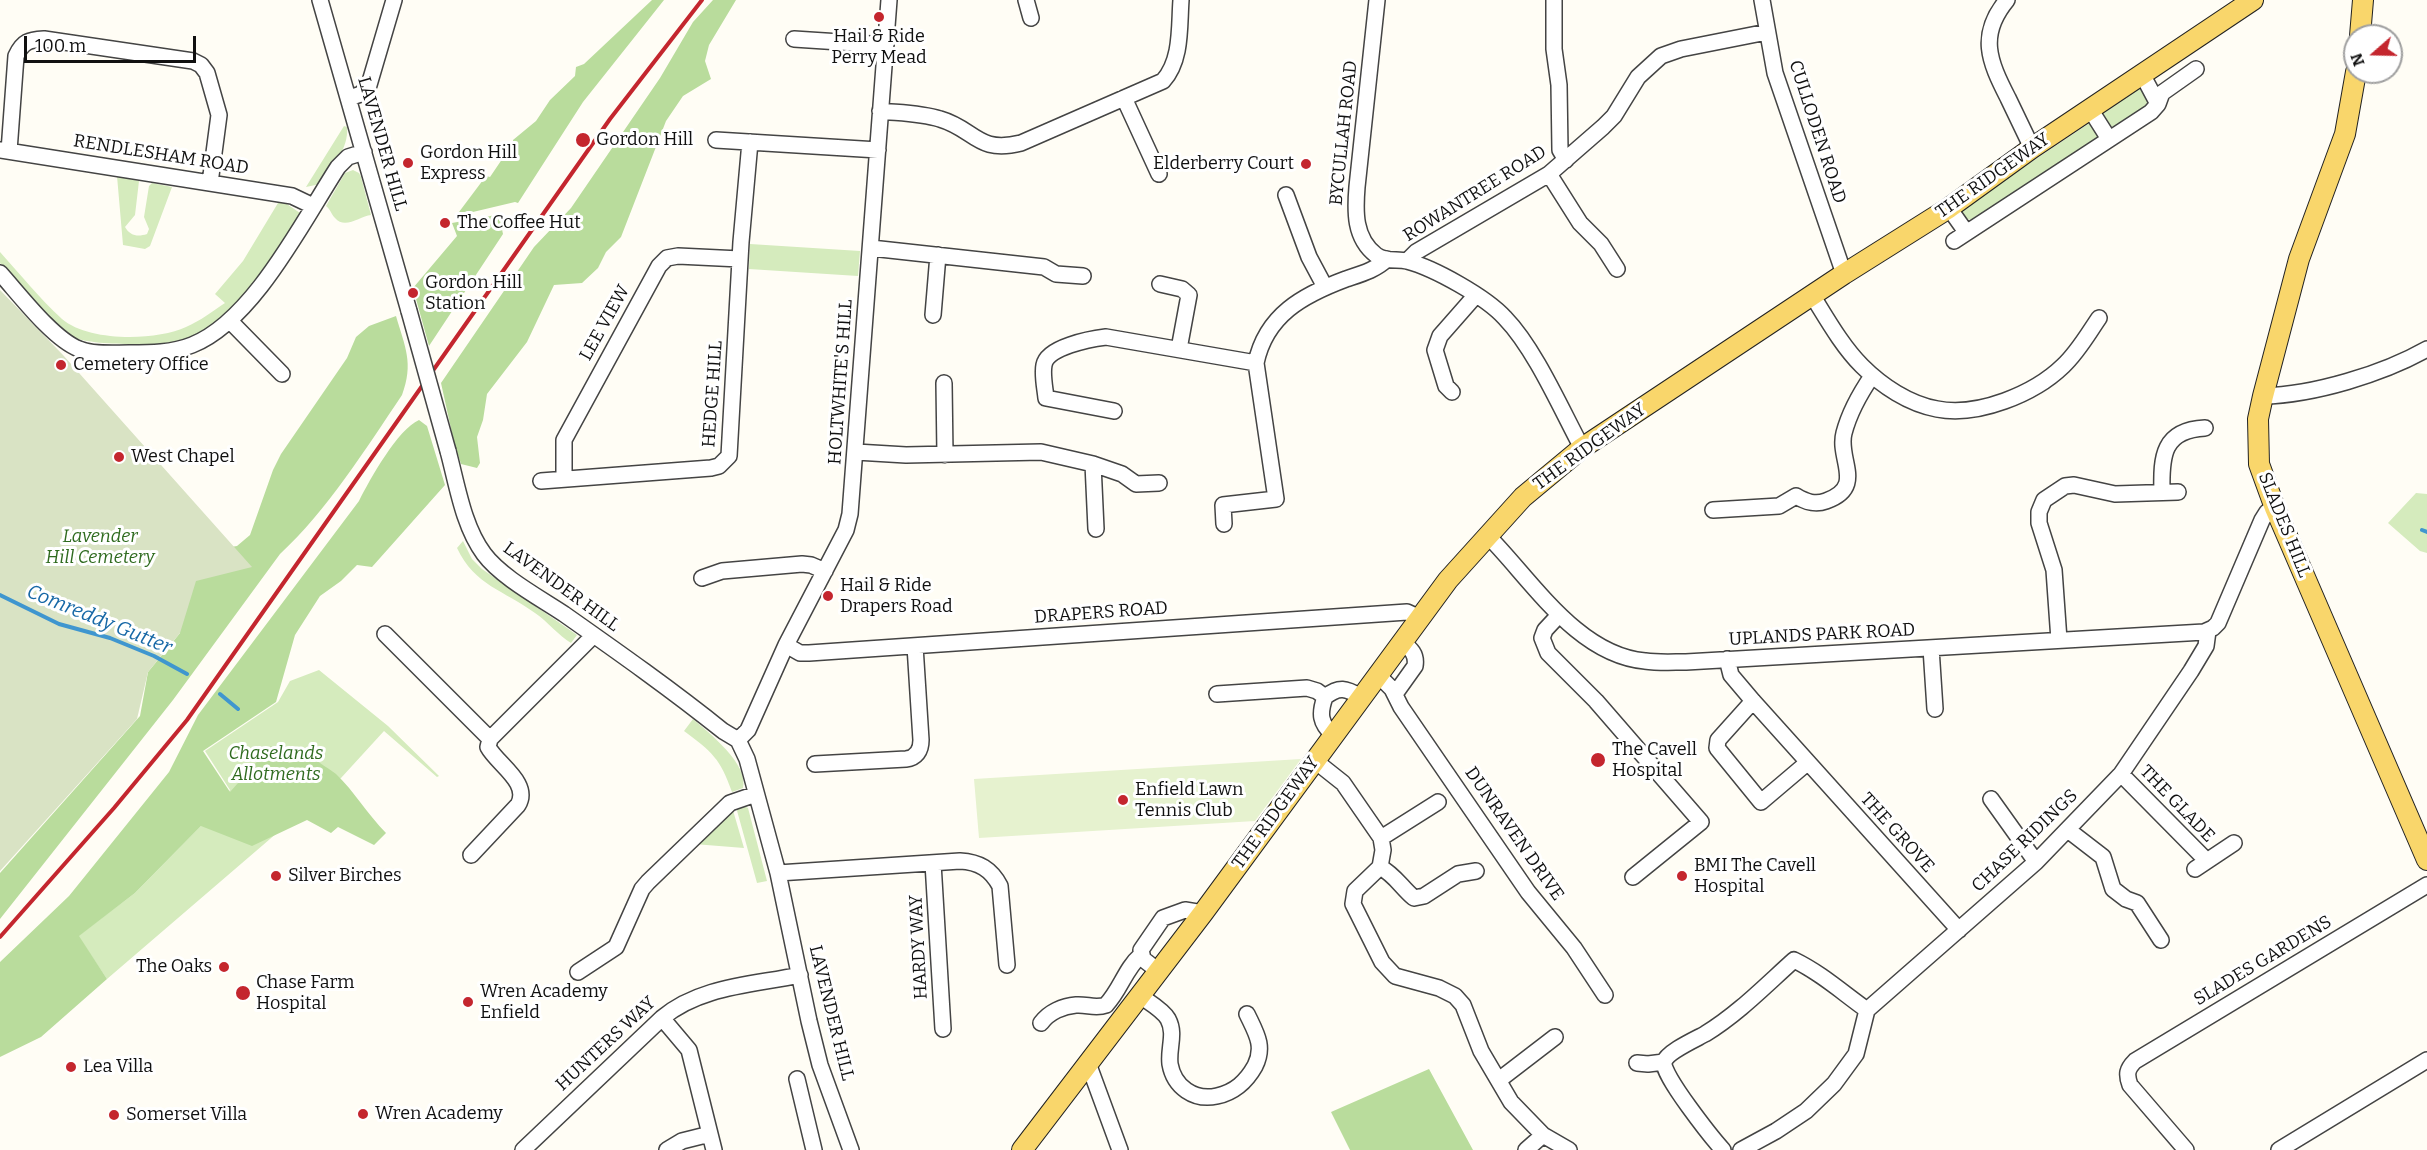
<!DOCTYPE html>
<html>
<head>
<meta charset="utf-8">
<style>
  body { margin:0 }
  #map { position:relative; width:2427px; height:1150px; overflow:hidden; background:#fffdf5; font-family:Bitter,serif }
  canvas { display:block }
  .north { position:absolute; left:2343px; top:24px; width:60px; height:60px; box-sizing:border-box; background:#fff; border:2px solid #a0a0a0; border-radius:50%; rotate:250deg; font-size:16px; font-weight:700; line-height:24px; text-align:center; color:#111 }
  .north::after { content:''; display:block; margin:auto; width:21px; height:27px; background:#c4262e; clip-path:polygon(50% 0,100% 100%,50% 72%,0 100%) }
  .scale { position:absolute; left:24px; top:36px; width:172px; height:27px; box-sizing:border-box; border:3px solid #111; border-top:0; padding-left:8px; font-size:18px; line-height:21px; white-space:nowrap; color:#111; -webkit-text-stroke:4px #fff; paint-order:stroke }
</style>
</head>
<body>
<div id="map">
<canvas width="2427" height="1150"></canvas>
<div class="north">N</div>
<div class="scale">100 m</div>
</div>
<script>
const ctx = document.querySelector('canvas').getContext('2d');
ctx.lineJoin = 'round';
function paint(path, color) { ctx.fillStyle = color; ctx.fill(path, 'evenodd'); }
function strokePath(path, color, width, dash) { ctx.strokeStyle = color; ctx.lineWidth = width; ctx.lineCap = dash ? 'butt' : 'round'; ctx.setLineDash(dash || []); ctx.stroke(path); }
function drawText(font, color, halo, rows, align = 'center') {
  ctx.font = font + ' Bitter,serif'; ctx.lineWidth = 6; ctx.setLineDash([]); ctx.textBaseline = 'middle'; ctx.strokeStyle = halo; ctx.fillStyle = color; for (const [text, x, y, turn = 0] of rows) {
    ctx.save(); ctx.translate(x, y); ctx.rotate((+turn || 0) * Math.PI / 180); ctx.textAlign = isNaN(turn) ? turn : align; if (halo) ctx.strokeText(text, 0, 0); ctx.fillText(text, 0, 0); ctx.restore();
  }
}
const green = new Path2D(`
  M2140,88L2148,100L2145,110L2116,127L2106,126L2101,115Z
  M2091,122L2100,132L2098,139L1977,219C1968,221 1961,219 1960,210Z
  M344,126L347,127C349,149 332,167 320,184L306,187Z
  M353,170L359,173L361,177L371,215C360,216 345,230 335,218C331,214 331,210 326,206L345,173Z
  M117,176L139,181L135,215L125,227C130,236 138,237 147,234L149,229L144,217L149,186L152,183L172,187L150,246L145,249L123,245Z
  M284,202L300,213V218C271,260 232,330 178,342C163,345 147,344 132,344C114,344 85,343 69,336C56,331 12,277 0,263V252C20,274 40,299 62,319C89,342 156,341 186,327C200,321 213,311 225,303L215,294L243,261L278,203Z
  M750,244L860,251L858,276L749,269Z
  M2416,493L2427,494V553L2420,551L2388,523Z
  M463,541L472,559L482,569L577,635L571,643C559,636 547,621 535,613C504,590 475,586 457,548Z
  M319,670L388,726L439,776L437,777L384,731L341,778L107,979L78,936L135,893L201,826L230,790L205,751L278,702L290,681Z
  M693,719C709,733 749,764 743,788L732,792C720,758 712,752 684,731Z
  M742,805L748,808L767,881L757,883L736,807Z
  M732,807L744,848L694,844Z`);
const forest = new Path2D(`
  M652,0H664L583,102L518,203L515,202L456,216L486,176L490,177L513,143V140L536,121L550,100L575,76L576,67L584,64Z
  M713,0H736L709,45L705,61L711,79L683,96L666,121L621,237L606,252L598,268L582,283L554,285L527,342L487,394L483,420L477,437L480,463L477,468L461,464L454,442L441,383L534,247L571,208L660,78L693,22Z
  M496,215L500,220L503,234L429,346L413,288L457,236L452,223Z
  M396,316C405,347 414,363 402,395C367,447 326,512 280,554L173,700L0,919V873L140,716L148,672L180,633L177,556L237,546L250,535L273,470L281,454L347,358L356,337L369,326Z
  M419,420L427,426L445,485L372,567L357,565L341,581L320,596L295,635L276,702L203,751L230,792L271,746L289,763L314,757C320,765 329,768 336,774C354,791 368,815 386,833L374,845L338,827L331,833L307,820L252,846L201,826L135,893L79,936L107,979L41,1037L0,1057V962L69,896L169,772L198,715L359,501C370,479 398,429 419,420Z
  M1429,1069L1473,1150H1350L1331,1112Z`);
const cemetery = new Path2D(`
  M0,290L63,355L252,567L196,581L180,633L148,672L137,719L0,871Z`);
const pitch = new Path2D(`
  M1301,759L1255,821L979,838L974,779Z`);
const stream = new Path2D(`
  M2422,530L2427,532
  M0,595L59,624L110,638L154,656L187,674
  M220,694L238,709`);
const minor = new Path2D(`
  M320,0L409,311
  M1026,0L1031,18
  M1377,0L1357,187C1355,211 1354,238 1376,255C1385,262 1396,259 1407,261C1434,268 1486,297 1505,318C1535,349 1561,409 1582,448
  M1554,0V49L1559,85L1560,150L1566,160
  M1762,0L1775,73L1844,274
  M2007,0C1978,35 1989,61 2008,98C2016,115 2024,131 2032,148
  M794,39L886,45
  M2142,74L2158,104
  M349,98L361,94L369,85L394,0
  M1124,98L1159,174
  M2090,109L2109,139
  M880,111C900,113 921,113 940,119C975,129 977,154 1021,143L1163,81C1182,60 1179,27 1181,0
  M716,140L878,150
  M1,150L292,196L313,206
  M9,151L16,56C23,41 29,40 44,39L193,61L201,65L207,73L219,115L210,183
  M1549,174L1580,223L1601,244L1617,269
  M1286,195L1309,257L1325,287
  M1949,208L1966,232
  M1954,241L2151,112L2158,104L2162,93L2196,69
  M871,248L1044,267L1056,274L1083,276
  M1407,261L1416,252L1549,174L1603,127L1614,116L1638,77L1661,56L1681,49L1767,32
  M0,273C19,294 53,339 79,349C93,355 113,353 129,353C150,353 172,353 192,345C253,321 303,221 338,167L348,157L364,152
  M1160,284L1182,289L1189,295L1179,349
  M1812,295C1827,319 1842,346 1862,366C1882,386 1909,404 1937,409C1978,417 2034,394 2063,366C2078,352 2088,334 2099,318
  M933,315L938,255
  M231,322L282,374
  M944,383L945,455
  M1452,392L1446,386L1435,350L1440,336L1476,295
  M2263,396C2313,395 2383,374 2427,349
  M1114,411L1046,398C1045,388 1042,375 1044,365C1047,347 1090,339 1106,337L1256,363
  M448,451C457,484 463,526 484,554C501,577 540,598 564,614C618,652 672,690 723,731L738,740L747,759L778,873L809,1021L820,1065L851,1150
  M856,452L906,455L1041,452L1093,464L1122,474L1136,484L1159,483
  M1093,464L1096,529
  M564,479V440L659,266L667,258L678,256L740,259
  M541,481L711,468L719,466L729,456L741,242L750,142
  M2162,492C2161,456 2163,430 2205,428
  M1713,510L1779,506L1796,496C1806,502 1815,505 1826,501C1866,487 1837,459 1844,433C1849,414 1861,392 1872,376
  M1224,524L1223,505L1276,499L1256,363C1266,315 1303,295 1346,279C1361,274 1376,270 1387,259
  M1487,535C1531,579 1577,655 1645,661C1658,663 1673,662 1686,662L2204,632L2213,628L2218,623L2262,520L2267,512L2275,508
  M702,578L722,571L802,564L811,565L825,571
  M1559,615L1545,630L1542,638L1548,653L1596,701L1701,822L1633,877
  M385,634L490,739
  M2059,640L2054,570L2039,523V512L2044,500L2065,486L2074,485L2115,494L2178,492
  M786,645L800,653H809L1407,612L1420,618
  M1931,648L1935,709
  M1727,659L1731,675L1753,701L1959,930
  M1378,675L1392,689L1401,707L1528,892L1574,948L1605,995
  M1217,694L1307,688L1317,691L1325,697
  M1395,694L1415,666C1417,654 1411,649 1402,642
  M1753,701L1718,740L1717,748L1761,802L1807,763
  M1333,735C1320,723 1319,714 1325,697C1339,686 1346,688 1361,697
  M738,740L748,730L786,645L846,530L850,514L889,0
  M1314,760L1343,783L1381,838L1383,850L1380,867L1355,891L1353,904L1382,962L1395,976L1439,988L1455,996L1463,1005L1481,1051L1511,1102L1543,1135L1569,1150
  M815,764L906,759C916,758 921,751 921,740L915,646
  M2121,774L2206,860
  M1991,799L2036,862
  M2068,830L2103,857L2113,889L2126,899L2137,903L2161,940
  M1381,838L1438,802
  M471,855L518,805C531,783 497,764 488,747L490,739L594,635
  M933,863L943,1029
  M1380,867C1395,875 1401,887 1414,898L1424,896L1458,874L1476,871
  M2195,869L2234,843
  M778,873L960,861C979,862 991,869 1000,886L1007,965
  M1157,970L1143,959L1141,950L1163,918L1185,910L1203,913
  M578,972L616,947L642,889L648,882L730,803L756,794
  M1139,995C1148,1002 1162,1009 1168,1019C1176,1034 1168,1048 1170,1064C1174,1087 1194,1101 1217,1096C1235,1092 1246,1082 1255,1066C1265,1046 1256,1033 1247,1014
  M662,1018L689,1050L714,1150
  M1041,1023C1049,1012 1063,1006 1076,1005C1087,1004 1095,1009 1106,1005C1121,989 1125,969 1141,955
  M1088,1063L1120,1150
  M1637,1063L1648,1064L1664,1062
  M797,1079L814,1150
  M1499,1080L1555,1037
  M523,1150L662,1018C700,986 753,985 800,975
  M667,1150L682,1141L710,1134
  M1526,1150L1543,1135
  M1723,1150C1713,1139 1661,1074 1664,1062C1667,1052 1696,1039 1705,1034C1738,1014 1766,985 1794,960C1821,973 1843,993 1867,1010
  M1741,1150L1776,1131L1806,1111L1834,1084L1856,1054L1867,1010L2036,862L2121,774L2191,671L2206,646L2208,631
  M2186,1150L2130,1085C2126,1074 2127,1069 2135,1061L2427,885
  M2279,1150L2427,1060`);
const major = new Path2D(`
  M2360,36L2363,0
  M2356,72L2345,134L2299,259L2263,396L2258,419L2259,464L2275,508L2427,860
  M1022,1150L1203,913L1448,580L1523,497L1582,448L1844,274L1949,208L2032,148L2253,0`);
const rail = new Path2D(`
  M0,937L114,808L187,720L610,119L702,0`);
const minorBridge = new Path2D(`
  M409,311L448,451`);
const markers = [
  [879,17,6,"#c4262e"],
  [583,140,8,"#c4262e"],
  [408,163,6,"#c4262e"],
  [1306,164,6,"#c4262e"],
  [445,223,6,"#c4262e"],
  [413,293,6,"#c4262e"],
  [61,365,6,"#c4262e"],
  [119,457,6,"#c4262e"],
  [828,596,6,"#c4262e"],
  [1598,760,8,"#c4262e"],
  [1123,800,6,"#c4262e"],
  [276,876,6,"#c4262e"],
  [1682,876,6,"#c4262e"],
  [224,967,6,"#c4262e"],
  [243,993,8,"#c4262e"],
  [468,1002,6,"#c4262e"],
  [71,1067,6,"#c4262e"],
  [363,1114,6,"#c4262e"],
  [114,1115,6,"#c4262e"]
];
const poiNames = [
  ["Hail & Ride",879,37,"center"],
  ["Perry Mead",879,58,"center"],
  ["Gordon Hill",596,140],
  ["Gordon Hill",420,153],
  ["Express",420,174],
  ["Elderberry Court",1294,164,"right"],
  ["The Coffee Hut",457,223],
  ["Gordon Hill",425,283],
  ["Station",425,304],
  ["Cemetery Office",73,365],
  ["West Chapel",131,457],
  ["Hail & Ride",840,586],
  ["Drapers Road",840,607],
  ["The Cavell",1612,750],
  ["Hospital",1612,771],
  ["Enfield Lawn",1135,790],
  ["Tennis Club",1135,811],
  ["BMI The Cavell",1694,866],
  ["Hospital",1694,887],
  ["Silver Birches",288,876],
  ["The Oaks",212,967,"right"],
  ["Chase Farm",256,983],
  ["Hospital",256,1004],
  ["Wren Academy",480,992],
  ["Enfield",480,1013],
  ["Lea Villa",83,1067],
  ["Wren Academy",375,1114],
  ["Somerset Villa",126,1115]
];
const streetNames = [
  ["CULLODEN ROAD",1817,132,72],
  ["BYCULLAH ROAD",1344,133,-84],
  ["LAVENDER HILL",382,144,74],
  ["RENDLESHAM ROAD",161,155,9],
  ["THE RIDGEWAY",1993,176,-35],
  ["ROWANTREE ROAD",1475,194,-32],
  ["LEE VIEW",605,323,-61],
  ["HOLTWHITE'S HILL",841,382,-86],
  ["HEDGE HILL",713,394,-86],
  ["THE RIDGEWAY",1590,447,-36],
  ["SLADES HILL",2284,525,68],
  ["LAVENDER HILL",561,587,36],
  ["DRAPERS ROAD",1101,613,-4],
  ["UPLANDS PARK ROAD",1822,635,-3],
  ["THE GLADE",2177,804,46],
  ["THE RIDGEWAY",1276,813,-54],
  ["THE GROVE",1897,833,48],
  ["DUNRAVEN DRIVE",1514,834,55],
  ["CHASE RIDINGS",2025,841,-44],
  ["HARDY WAY",919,947,-93],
  ["SLADES GARDENS",2263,961,-31],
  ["LAVENDER HILL",831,1013,76],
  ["HUNTERS WAY",606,1044,-43]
];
const parkNames = [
  ["Lavender",100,537],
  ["Hill Cemetery",100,558],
  ["Chaselands",276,754],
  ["Allotments",276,775]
];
const waterNames = [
  ["Comreddy Gutter",99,620,22]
];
paint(green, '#d5ebbd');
paint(forest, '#b9dc9c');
paint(cemetery, '#d9e3c4');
paint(pitch, '#e6f2cf');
strokePath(stream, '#3f96cf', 4);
strokePath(minor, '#444', 18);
strokePath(major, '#222', 22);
strokePath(minor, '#fff', 15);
strokePath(major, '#f9d66b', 20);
strokePath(rail, '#c4262e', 4);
strokePath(minorBridge, '#444', 18, []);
strokePath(minorBridge, '#fff', 15);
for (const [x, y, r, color] of markers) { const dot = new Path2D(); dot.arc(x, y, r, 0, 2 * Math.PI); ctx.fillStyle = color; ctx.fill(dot); strokePath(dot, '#fff', 2); }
drawText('18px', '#111', '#fff', poiNames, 'left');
drawText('18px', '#111', '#fff', streetNames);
drawText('italic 18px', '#2f6b1f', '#fff', parkNames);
drawText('italic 20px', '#1768a6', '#fff', waterNames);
</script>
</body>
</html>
